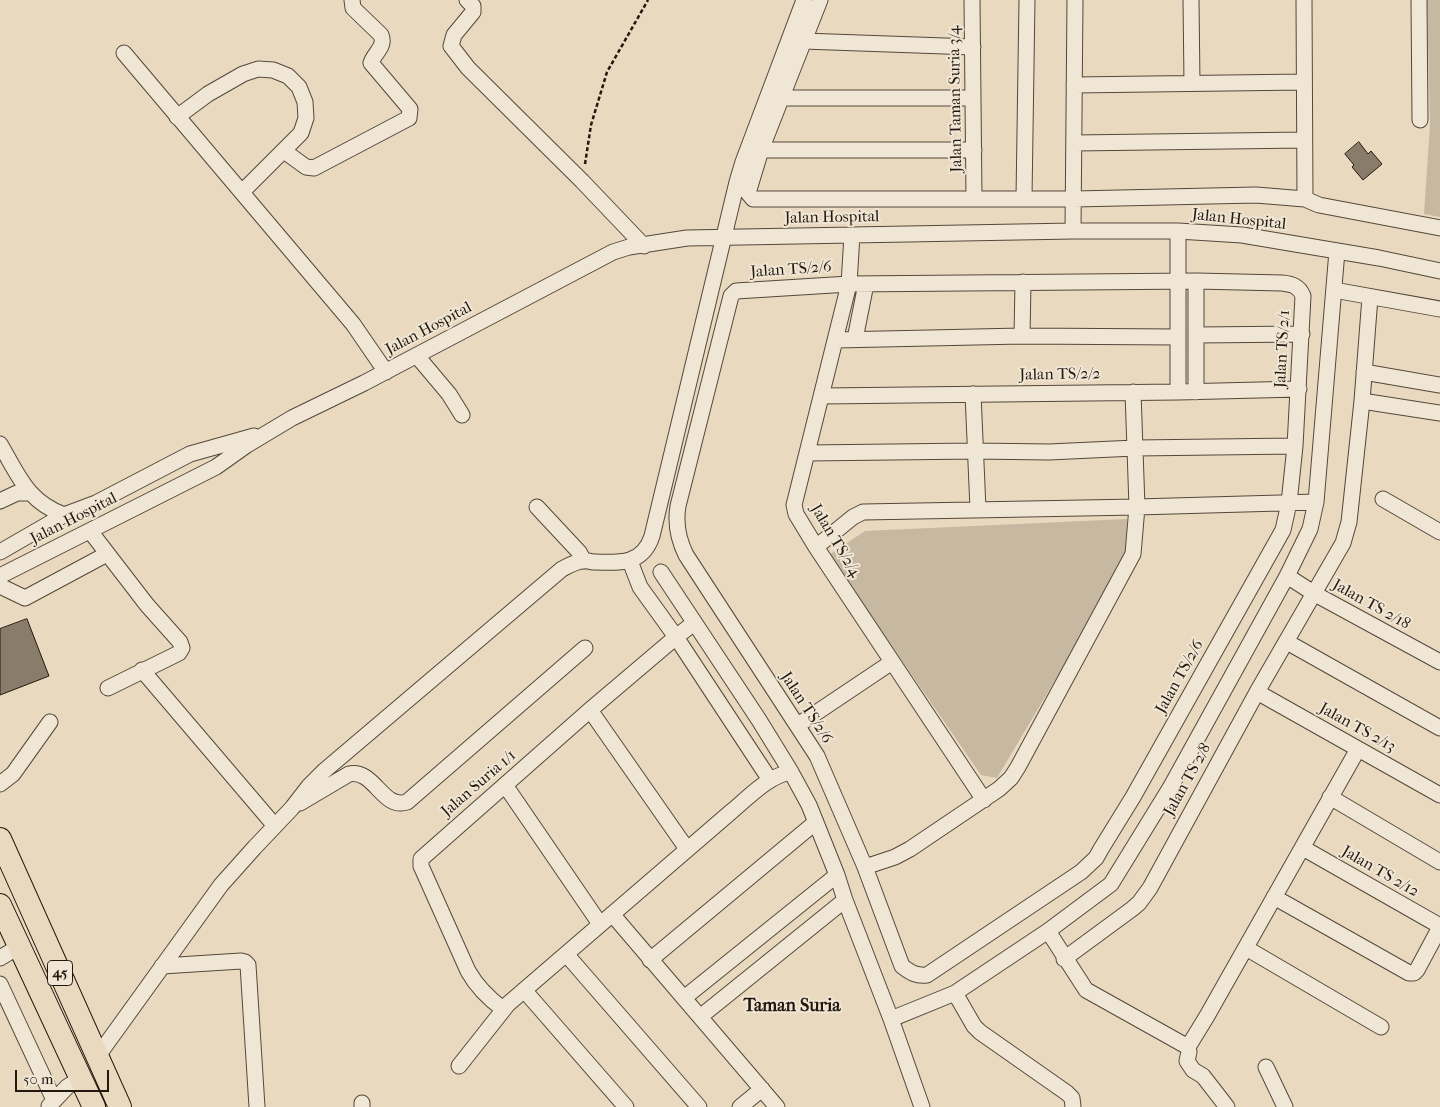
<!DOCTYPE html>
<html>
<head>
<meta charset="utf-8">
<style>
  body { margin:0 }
  #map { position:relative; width:1440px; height:1107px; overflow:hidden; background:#e8d9bf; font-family:"IM FELL French Canon",serif }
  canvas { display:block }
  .scale { position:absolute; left:15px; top:1070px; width:94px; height:22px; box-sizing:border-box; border:2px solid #23180d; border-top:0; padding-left:6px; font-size:15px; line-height:18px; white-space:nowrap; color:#23180d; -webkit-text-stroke:4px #f0e6d5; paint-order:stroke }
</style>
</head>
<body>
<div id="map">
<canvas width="1440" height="1107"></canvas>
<div class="scale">50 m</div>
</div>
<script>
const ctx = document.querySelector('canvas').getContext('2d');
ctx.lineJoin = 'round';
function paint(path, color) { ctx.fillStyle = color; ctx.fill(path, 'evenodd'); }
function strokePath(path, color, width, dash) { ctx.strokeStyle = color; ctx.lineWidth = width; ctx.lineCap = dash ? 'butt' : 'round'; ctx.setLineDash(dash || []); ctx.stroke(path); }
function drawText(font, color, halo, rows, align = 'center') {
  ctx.font = font + ' "IM FELL French Canon",serif'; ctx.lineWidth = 4; ctx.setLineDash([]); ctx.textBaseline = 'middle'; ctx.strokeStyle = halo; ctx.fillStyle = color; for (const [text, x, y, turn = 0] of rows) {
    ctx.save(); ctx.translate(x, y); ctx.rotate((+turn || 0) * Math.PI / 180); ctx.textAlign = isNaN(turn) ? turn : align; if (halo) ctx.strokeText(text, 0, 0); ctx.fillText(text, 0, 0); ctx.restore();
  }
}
const green = new Path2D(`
  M1427,0H1440V217L1424,214L1430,125Z
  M1127,519V559L997,778L981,775L829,555L865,531Z`);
const building = new Path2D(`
  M1359,142L1368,154L1371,151L1382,164L1363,180L1352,167L1354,165L1345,154Z
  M27,619L49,676L0,695V629Z`);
const path = new Path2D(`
  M585,164L591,125L607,72L648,0`);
const minor = new Path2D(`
  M467,0L473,6V12L454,35L451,46L468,68L582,181L644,246
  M820,0L761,150L748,193L753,199H1074L1256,195L1305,199L1319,205L1440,228
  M972,0L974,198
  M1191,0L1192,83
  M1304,0L1305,199
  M1419,0L1420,120
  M803,41L973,47
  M124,53L353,324L386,372
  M1074,85L1304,82
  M781,98H973
  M177,117L208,94L243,74L258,69L273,70L288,76L299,87L305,102L306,118L301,133L242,192
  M1074,143L1304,140
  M761,150H974
  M284,151L306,167L314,168L409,118L410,109L371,63C374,53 386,47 381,35L353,8L352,0
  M1024,198L1027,0
  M1073,231L1075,0
  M852,235L849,284L794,505L796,514L816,547L984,800
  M1196,281L1282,283C1292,284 1299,286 1303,296L1295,446L1289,503L1283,530L1133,797L1101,849L1096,858L1081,872L927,975C916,976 911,973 902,966L865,867L817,756L686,555C678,539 675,524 678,506L731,296L736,291L849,284Z
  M1334,290L1440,309
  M1197,335L1302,334
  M1022,336L1023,282
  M855,339L866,284
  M836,340L1022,336L1178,337
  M417,356L449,394L462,415
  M1364,372L1440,385
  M1178,392V231
  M1196,392V281
  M973,394L978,509
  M822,396L1178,392L1299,389
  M1362,401L1440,413
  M0,444C19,476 27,501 64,515
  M808,453L975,451L1049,452L1135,448L1295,446
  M1383,499L1440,532
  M0,501L17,493H29
  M537,507L579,552L584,561
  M90,531L147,605L180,642L182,648L179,653L108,688
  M816,547L853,517L863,512L1137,507L1316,502
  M0,552L64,515L96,503L190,454L254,436
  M630,561L640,587L676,637L770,780
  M661,572L759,720L791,772L809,805L837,875L845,900L891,1019L922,1107
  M0,576L216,467L247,445L292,418L364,383L613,252L629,247L687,238L1073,231H1178L1242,235L1379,258L1440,271
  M1287,576L1315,594L1440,662
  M0,586L25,598L107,554
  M1287,642L1440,728
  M142,670L275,826
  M1257,692L1440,795
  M590,710L687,849
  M798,725L892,662
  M0,784L13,774L50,722
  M505,785L600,924
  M1330,797L1440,862
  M300,803L349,774C375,769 382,810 407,802L585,648
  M1303,848L1440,926
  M865,867L895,857L910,849L999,789L1011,778L1018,767L1133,554L1137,507L1133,392
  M1274,897L1409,973H1414L1417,970L1440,927
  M612,914L777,1107
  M1048,931L1086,990L1188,1047L1189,1052L1187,1061L1193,1070L1203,1076L1227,1107
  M1246,948L1381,1027
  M566,954L699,1107
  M0,958L18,947
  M1064,959L1132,909L1139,903L1150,888L1257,692L1343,543L1349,522L1362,401L1370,297
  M650,960L816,822
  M162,966L241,961L245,962L248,965L257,1107
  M0,984L54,1100
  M524,990L626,1107
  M955,993L974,1026L980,1032L1067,1093L1072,1098L1073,1107
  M684,998L837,875
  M503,1009C488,998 477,987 468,971L421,866V859L590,710L676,637L694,623
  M700,1017L845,900
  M891,1019L955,993L1048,931L1111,884L1170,788L1287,576L1310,529L1316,502L1337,251
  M1188,1047L1207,1016L1358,749
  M97,1057L221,885L255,847L292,808L309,786L324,771L562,569C568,566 576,561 584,561C587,560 591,562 595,562C621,563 643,564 652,536L737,182L743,162L804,0
  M459,1066L508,1004L732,811C750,796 768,776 791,772
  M1266,1067L1285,1107
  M49,1106L67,1087L80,1079
  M362,1107V1103
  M740,1107L762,1089`);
const highway = new Path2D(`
  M0,839L120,1107
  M0,905L94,1107`);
const shields = [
  [60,973,25]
];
const shieldNames = [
  ["45",60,973]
];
const streetNames = [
  ["Jalan Taman Suria 3/4",956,99,-91],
  ["Jalan Hospital",832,218,-1],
  ["Jalan Hospital",1239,220,6],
  ["Jalan TS/2/6",791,270,-4],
  ["Jalan Hospital",429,329,-28],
  ["Jalan TS/2/1",1283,349,-87],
  ["Jalan TS/2/2",1060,375,-1],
  ["Jalan Hospital",74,519,-27],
  ["Jalan TS/2/4",835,541,59],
  ["Jalan TS 2/18",1371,605,29],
  ["Jalan TS/2/6",1180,677,-61],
  ["Jalan TS/2/6",806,708,57],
  ["Jalan TS 2/13",1357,728,29],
  ["Jalan TS 2/8",1188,780,-61],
  ["Jalan Suria 1/1",479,784,-41],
  ["Jalan TS 2/12",1380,872,30]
];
const neighbourhoodNames = [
  ["Taman Suria",792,1007]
];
paint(green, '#c7b8a1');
paint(building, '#897c6a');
strokePath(building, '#23180d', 1);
strokePath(minor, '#54483a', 17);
strokePath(highway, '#23180d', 24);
strokePath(path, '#23180d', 2.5, [4, 2.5]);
strokePath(minor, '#f0e6d5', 15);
strokePath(highway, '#e8d9bf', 22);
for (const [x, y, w] of shields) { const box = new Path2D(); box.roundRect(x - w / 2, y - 12.5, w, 25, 4); ctx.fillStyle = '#f0e6d5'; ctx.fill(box); strokePath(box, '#23180d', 1); }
drawText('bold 15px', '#23180d', null, shieldNames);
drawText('16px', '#23180d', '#f0e6d5', streetNames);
drawText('bold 18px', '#23180d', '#f0e6d5', neighbourhoodNames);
</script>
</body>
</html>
